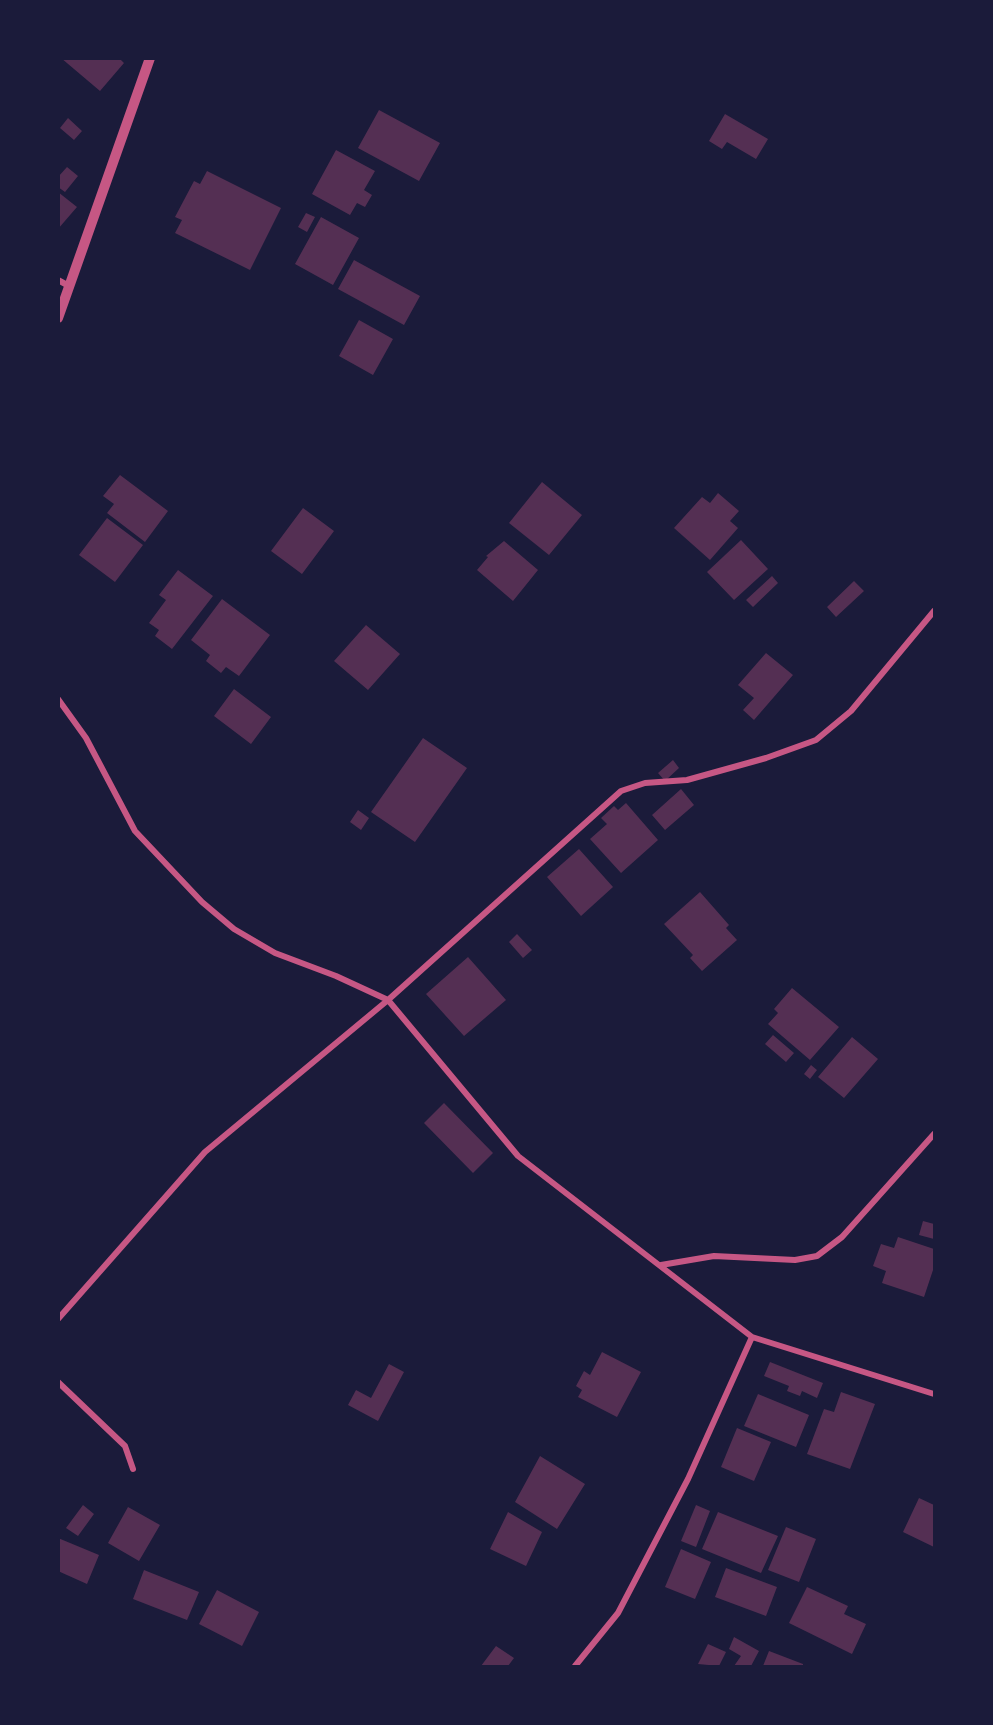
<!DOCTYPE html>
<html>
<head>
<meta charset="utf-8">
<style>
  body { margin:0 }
  #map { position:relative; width:993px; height:1725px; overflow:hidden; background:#1b1b3a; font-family:"Zilla Slab",serif }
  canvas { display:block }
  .frame { position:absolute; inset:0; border:60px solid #1b1b3a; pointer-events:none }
</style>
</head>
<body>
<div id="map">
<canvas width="993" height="1725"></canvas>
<div class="frame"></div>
</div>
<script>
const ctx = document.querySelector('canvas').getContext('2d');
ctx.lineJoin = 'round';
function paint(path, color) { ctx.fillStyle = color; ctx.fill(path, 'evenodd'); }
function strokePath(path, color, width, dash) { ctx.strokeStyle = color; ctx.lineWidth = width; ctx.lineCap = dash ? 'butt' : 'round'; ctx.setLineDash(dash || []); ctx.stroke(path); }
const building = new Path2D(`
  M61,58H119L124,63L100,91Z
  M379,110L440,143L419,181L358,148Z
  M725,114L768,139L756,159L727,142L722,149L709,141Z
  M68,118L82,131L74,140L60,128Z
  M336,150L375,171L364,190L372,195L365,207L357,203L350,215L312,194Z
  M67,167L78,176L65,192L58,187V177Z
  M207,171L281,208L250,270L175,233L182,220L175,217L194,181L200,184Z
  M58,192L77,207L58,229Z
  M306,213L315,217L307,232L298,227Z
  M321,217L359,238L333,285L295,264Z
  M354,260L420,296L404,325L338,289Z
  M359,320L393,339L373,375L339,356Z
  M120,475L168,511L145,542L107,513L114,504L103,496Z
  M542,482L582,515L549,555L509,523Z
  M718,493L739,511L730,521L738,528L710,560L674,528L702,497L710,503Z
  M303,508L334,531L302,574L271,551Z
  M107,518L143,545L115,582L79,555Z
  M741,540L768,569L734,600L707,572Z
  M504,541L538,570L513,601L477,570L488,557L486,556Z
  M178,570L213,596L172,649L155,636L159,630L149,623L166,600L159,595Z
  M772,576L778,583L753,607L746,600Z
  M854,581L864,591L836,617L827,607Z
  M222,599L270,635L239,676L226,667L221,673L206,661L210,655L191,640Z
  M366,625L400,654L368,690L334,661Z
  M766,653L793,675L754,720L743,710L754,698L738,685Z
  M234,689L271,717L251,744L214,716Z
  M423,738L467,768L415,842L371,812Z
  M673,760L679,768L665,781L658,773Z
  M681,789L694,805L665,830L652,815Z
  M626,803L658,840L621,873L590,839L607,824L601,818L614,806L618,810Z
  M358,810L369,818L361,830L350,822Z
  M579,849L613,887L581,916L547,877Z
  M700,892L729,925L726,928L737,940L702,971L690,958L693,955L664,924Z
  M517,934L532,950L523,958L509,942Z
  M468,957L506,1000L464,1036L426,994Z
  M792,988L839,1027L810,1060L768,1024L778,1013L774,1009Z
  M773,1035L794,1053L786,1062L765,1044Z
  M852,1037L878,1059L844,1098L818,1077Z
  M811,1065L817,1070L810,1079L804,1074Z
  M444,1103L493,1153L473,1173L424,1123Z
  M923,1221L934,1224V1239L919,1235Z
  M898,1237L934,1249V1267L924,1297L882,1283L886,1271L873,1266L881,1244L894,1248Z
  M602,1352L641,1372L617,1417L578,1397L582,1390L576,1386L584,1371L590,1375Z
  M770,1362L823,1383L817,1398L802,1391L800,1396L787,1391L789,1386L764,1376Z
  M389,1364L404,1372L378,1421L348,1405L356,1390L371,1398Z
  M841,1392L875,1404L850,1469L807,1454L824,1409L834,1412Z
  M758,1394L809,1415L796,1447L744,1426Z
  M737,1428L771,1442L754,1481L721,1467Z
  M540,1456L585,1484L557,1529L515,1502Z
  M919,1498L934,1505V1547L903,1532Z
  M83,1505L94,1514L78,1536L66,1528Z
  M696,1505L710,1511L696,1547L681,1541Z
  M128,1507L160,1525L139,1561L108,1543Z
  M508,1512L542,1532L526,1566L490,1549Z
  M718,1512L778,1536L761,1573L702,1549Z
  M786,1527L816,1539L799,1582L768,1570Z
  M58,1538L99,1555L87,1584L58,1571Z
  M681,1549L711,1562L695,1599L665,1587Z
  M726,1568L777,1587L766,1616L715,1597Z
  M144,1570L199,1592L187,1620L133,1599Z
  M807,1587L848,1606L844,1614L866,1624L852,1654L789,1623Z
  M217,1590L259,1612L242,1646L199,1624Z
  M734,1637L759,1651L751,1666H734L741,1656L729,1649Z
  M708,1644L726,1652L719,1666L698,1664Z
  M496,1646L514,1658L508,1666H481Z
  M769,1651L803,1664V1666H763Z`);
const minor = new Path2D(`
  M58,280L69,286
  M58,699L86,738L135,831L202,902L234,929L275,953L336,976L388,1000L518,1156L752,1337L934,1394
  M661,1265L714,1256L795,1260L817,1256L842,1237L934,1134
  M58,1319L205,1152L388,1000L621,791L645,783L687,780L766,758L816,740L851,711L934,611
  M58,1382L125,1446L133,1469
  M575,1666L618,1613L688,1479L752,1337`);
const tertiary = new Path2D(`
  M58,318L150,58`);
paint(building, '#542f53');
strokePath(minor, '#c65784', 6);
strokePath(tertiary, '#c65784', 10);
</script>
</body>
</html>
